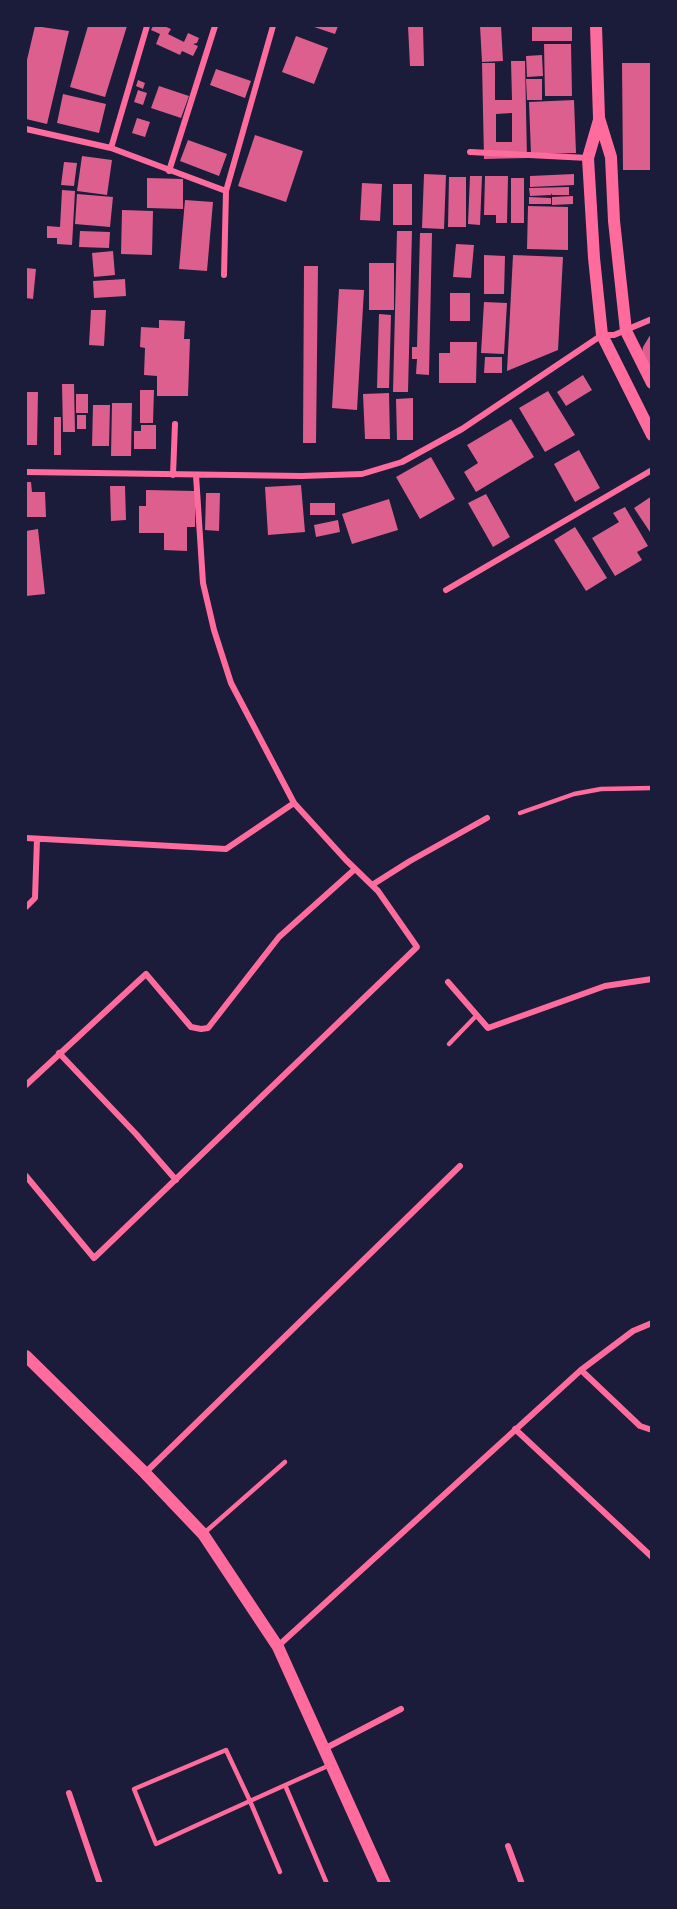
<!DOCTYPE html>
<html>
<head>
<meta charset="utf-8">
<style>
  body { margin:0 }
  #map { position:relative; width:677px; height:1909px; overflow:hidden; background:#1b1b3a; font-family:"PT Sans Narrow",sans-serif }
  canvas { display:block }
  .frame { position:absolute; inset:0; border:27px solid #1b1b3a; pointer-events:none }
</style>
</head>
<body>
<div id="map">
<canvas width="677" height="1909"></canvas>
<div class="frame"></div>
</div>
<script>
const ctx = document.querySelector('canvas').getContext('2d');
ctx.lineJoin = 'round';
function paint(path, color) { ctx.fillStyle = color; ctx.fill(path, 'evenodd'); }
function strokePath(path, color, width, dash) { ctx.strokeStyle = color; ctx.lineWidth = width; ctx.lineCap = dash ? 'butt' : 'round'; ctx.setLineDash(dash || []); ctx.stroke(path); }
const building = new Path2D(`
  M35,26L69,31L47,124L26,119V64Z
  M88,26H127L105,97L70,87Z
  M153,26H164L171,29L168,34L184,42L188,33L199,38L197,43L193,44L198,46L193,56L182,51L180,55L156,44L160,34L151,30Z
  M311,26H338L335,34Z
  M408,26H423L424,66H410Z
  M480,26H501L503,61L482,62Z
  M532,26H572V41H532Z
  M296,36L328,48L314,84L282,72Z
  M544,44H571L572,96H545Z
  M542,55L543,76L527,77L526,56Z
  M511,61H525L527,158L484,159L482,63H495V100H512ZM512,113V142H496V114Z
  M622,63H652V170H623Z
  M216,69L251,81L245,98L210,85Z
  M526,79H542V100H527Z
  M138,80L145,83L143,89L136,86Z
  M159,86L189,96L181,118L151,108Z
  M138,90L147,93L143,105L134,102Z
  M63,94L106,104L99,133L57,123Z
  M574,100L576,153L531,154L529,102Z
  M137,118L150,122L145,137L132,133Z
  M255,135L303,151L286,202L238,186Z
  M188,140L227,154L219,176L180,161Z
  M82,156L112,160L107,195L77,191Z
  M64,162L77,163L74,186L61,185Z
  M424,174L446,175L444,229L422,228Z
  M574,174V185L530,187V176Z
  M470,176H482L480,225L468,224Z
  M485,176H508L507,223H496V215H484Z
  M449,177H466V227H448Z
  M147,178L183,179V209L147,208Z
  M511,178H524V223H511Z
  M362,183L382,184L380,221L360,220Z
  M393,184H412V225H393Z
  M569,187V195H552L551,193V195L530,196L529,188Z
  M62,190L75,191L72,245L57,244V238H47V226L60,227Z
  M77,194L113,197L110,227L75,224Z
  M573,196V204L552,205V197Z
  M529,197L551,198V204H529Z
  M185,200L213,202L207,271L179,269Z
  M528,206L568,207V250L527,249Z
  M122,210L153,211L152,255L121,254Z
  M80,231L110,232L109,248L79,247Z
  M397,231H412L408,392H393Z
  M420,233H432L429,375L416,374L417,359H412V347H417Z
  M456,244L474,245L471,278L453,277Z
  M113,251L115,275L94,277L92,253Z
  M484,255L505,256L504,294H484Z
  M513,255L563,257L558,350L507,371Z
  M369,263H394V310H369Z
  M304,266H318L316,443H303Z
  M26,268L36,269L33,299L26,298Z
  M125,279L126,296L94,298L93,281Z
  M339,289L364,290L357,410L332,408Z
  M450,293H470V321H450Z
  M484,302L507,303L504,354L481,353Z
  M91,310H106L104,346L89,345Z
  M379,314L391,315L389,388H377Z
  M159,320L185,321L184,339H190L188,396H157V376L144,375L145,348L140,347L141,327L159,328Z
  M652,332V374L642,353L643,347Z
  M450,342H477L476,383H439V353H450Z
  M485,357H502V373H484Z
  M583,375L592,390L566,406L557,392Z
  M62,384H74L75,432H63Z
  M140,390H154L153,423H140Z
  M548,391L575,435L545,452L519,408Z
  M26,392H38L37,445H26Z
  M389,393L390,439H365L363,394Z
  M76,394H88V413H76Z
  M413,398V440H397L396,399Z
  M112,403H132L131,456H111Z
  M93,405H110L109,446H92Z
  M77,415H86V429H77Z
  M54,417H61V455H54Z
  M511,419L534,457L476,492L464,472L478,463L467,445Z
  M141,425H156V449H134V431H141Z
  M579,450L600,488L575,502L554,464Z
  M431,457L455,499L420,519L396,477Z
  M26,482H31L32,492H45L46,517H26Z
  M301,485L305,532L268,535L265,487Z
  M110,486H125L126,520L111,521Z
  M146,490L195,491V527H187V551L164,550V533H139V506H146Z
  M206,493H220L219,531L205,530Z
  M486,494L510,537L493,547L468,503Z
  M652,496V535L634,508Z
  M389,499L398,530L352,544L342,514Z
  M310,503H335V515H310Z
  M625,507L648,546L637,552L642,560L615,576L592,538L619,522L613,513Z
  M338,520L340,532L316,537L314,525Z
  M575,527L607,578L586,591L554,540Z
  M38,529L45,594L26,596V531Z`);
const service = new Path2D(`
  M520,813L574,794L601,789L652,788
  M449,1044L477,1015
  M203,1534L285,1462
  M285,1785L327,1884
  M280,1872L250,1801L226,1750L134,1789L156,1844C214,1817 272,1791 330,1765`);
const minor = new Path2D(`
  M26,129L111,148L226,191
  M111,148L147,26
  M470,152L588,158
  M169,171L215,26
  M224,275L226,191L273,26
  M26,472L302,476L362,474L402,462L462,429L602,335H614L652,319
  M173,475L175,424
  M446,590L652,470
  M26,838L226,849L294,803
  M372,885L410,861L487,818
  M26,907L35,898L37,839
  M448,982L488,1028L605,986L652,979
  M59,1053L136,1134L176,1180
  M26,1085L146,974L191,1027L201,1029L208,1028L279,937L355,869
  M26,1176L94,1258L417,947L378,891L346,860L294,803L231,683L214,630L203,583L196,475
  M581,1370L640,1426L652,1430
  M515,1429L652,1557
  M145,1473L460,1166
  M278,1646L581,1370L633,1331L652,1323
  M324,1749L401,1709
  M69,1793L100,1884
  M508,1846L522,1884`);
const secondary = new Path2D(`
  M596,26L599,118L611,157L614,221L626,331L652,383
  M599,120L588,158L594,258L602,335L652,435
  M26,1356L145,1473L203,1534L278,1647L385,1884`);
paint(building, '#dd5f8e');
strokePath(service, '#ff6b9d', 4.5);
strokePath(minor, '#ff6b9d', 6);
strokePath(secondary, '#ff6b9d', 12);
</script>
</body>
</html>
